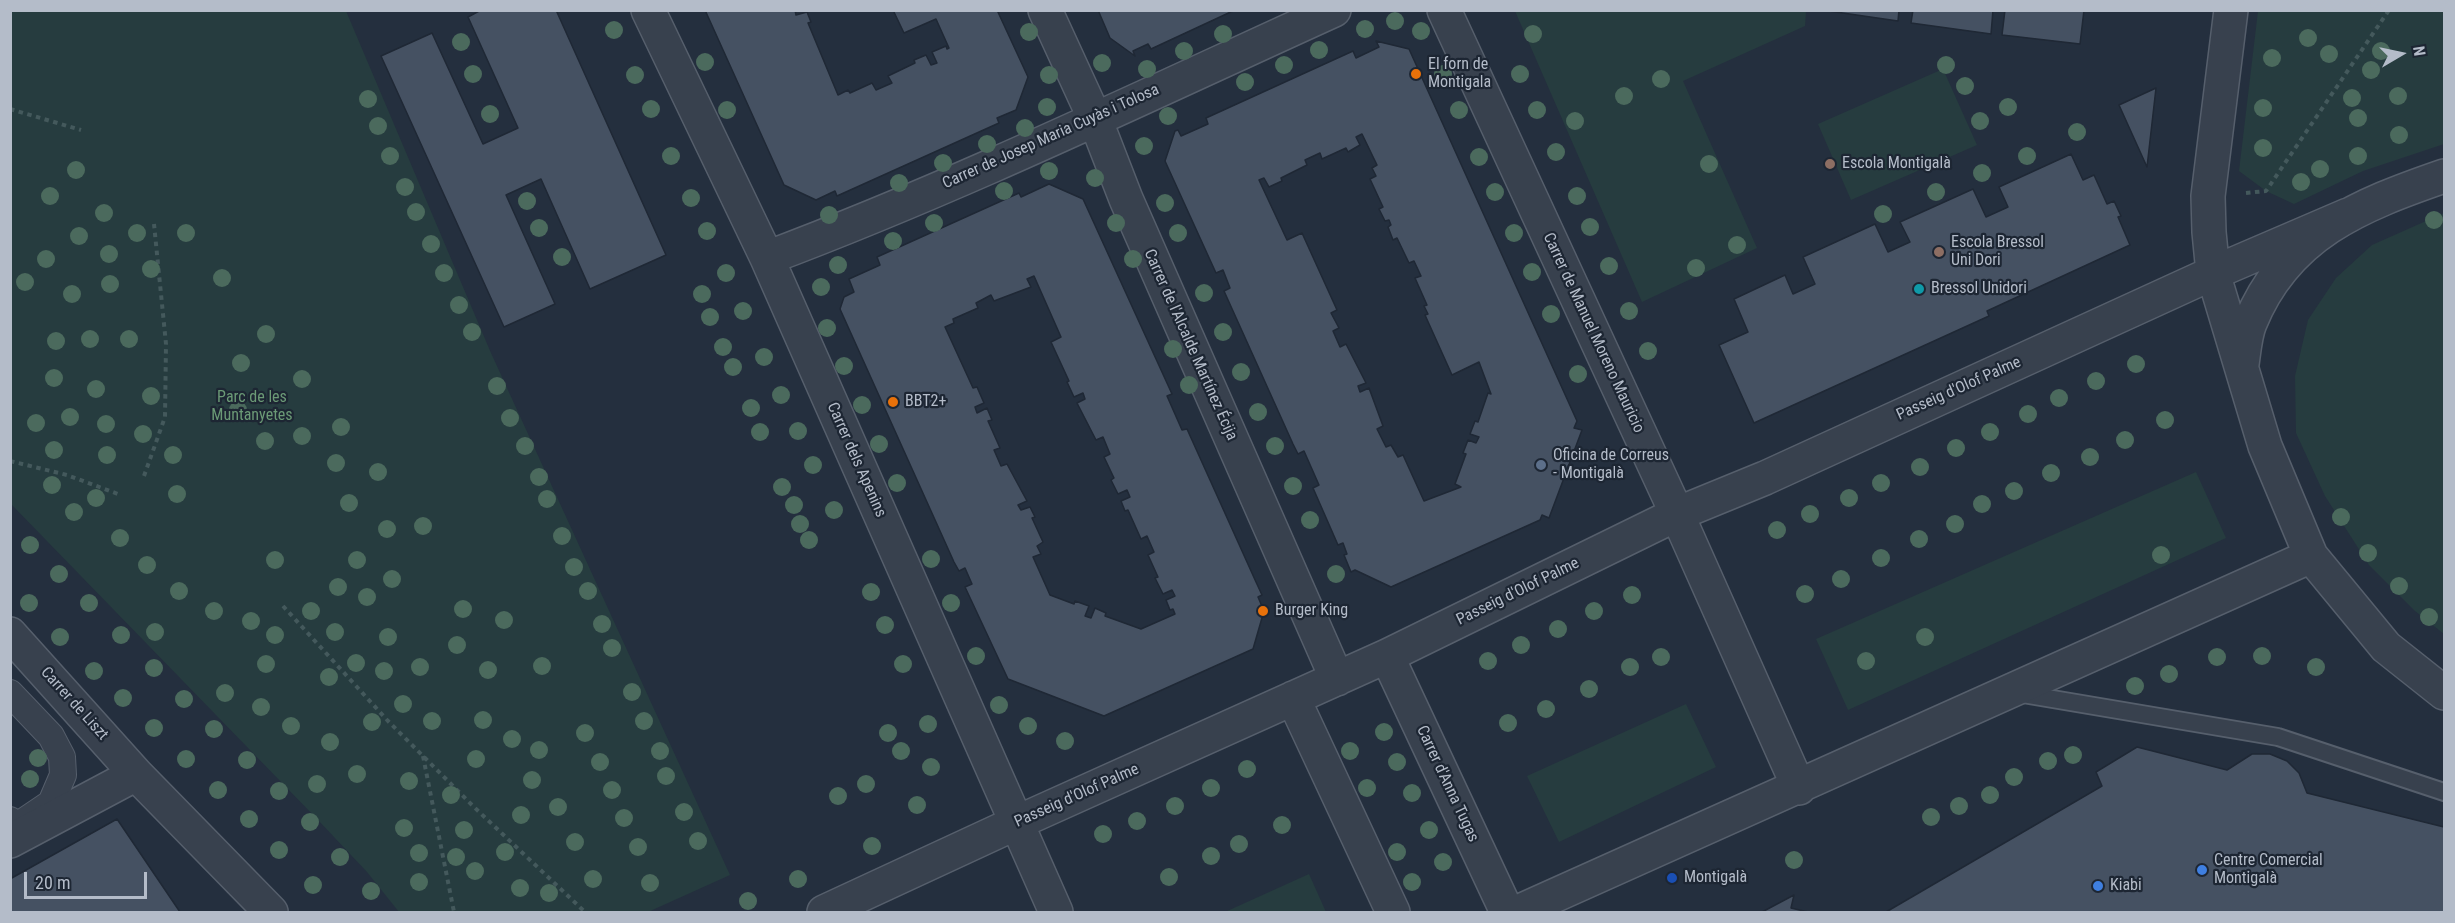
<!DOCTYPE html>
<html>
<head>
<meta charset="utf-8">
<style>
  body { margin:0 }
  #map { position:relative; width:2455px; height:923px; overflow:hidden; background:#242f3e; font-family:"Roboto Condensed",sans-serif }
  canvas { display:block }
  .frame { position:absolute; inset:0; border:12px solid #b4bcc9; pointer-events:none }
  .north { position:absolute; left:2371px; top:24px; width:60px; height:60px; -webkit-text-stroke:4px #1d2633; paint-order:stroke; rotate:81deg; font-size:16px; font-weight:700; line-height:24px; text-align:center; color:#b4bcc9 }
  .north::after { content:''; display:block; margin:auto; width:21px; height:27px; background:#b4bcc9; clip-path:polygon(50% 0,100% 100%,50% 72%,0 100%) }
  .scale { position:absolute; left:24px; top:872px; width:123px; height:27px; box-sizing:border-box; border:3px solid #b4bcc9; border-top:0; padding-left:8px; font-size:18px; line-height:21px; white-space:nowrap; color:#b4bcc9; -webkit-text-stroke:4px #1d2633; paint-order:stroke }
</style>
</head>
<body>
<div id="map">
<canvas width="2455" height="923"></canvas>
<div class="frame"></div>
<div class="north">N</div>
<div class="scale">20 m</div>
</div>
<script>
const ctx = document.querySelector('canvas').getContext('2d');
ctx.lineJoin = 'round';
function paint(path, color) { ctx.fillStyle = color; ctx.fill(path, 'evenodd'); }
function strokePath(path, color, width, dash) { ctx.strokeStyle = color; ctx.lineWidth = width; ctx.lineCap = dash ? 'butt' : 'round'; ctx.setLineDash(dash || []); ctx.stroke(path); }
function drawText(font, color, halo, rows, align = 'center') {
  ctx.font = font + ' "Roboto Condensed",sans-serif'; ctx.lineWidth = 4.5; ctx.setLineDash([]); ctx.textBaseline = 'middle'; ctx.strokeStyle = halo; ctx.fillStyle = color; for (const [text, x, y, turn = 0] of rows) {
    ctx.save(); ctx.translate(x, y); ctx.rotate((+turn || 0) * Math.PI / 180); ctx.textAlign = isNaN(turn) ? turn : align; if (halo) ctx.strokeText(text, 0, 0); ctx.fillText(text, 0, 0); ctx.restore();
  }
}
const green = new Path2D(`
  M11,10L346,11L491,353L730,875L648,912H399L367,872L318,820L11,504Z
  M1515,11H1806L1805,26L1683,81L1757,248L1642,302Z
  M2258,11H2444V144L2363,171L2294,204L2266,191L2239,171Z
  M1943,69L1977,145L1851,200L1818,124Z
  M2444,213V634L2415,611L2369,565L2325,496L2296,433L2295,376L2308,320L2336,278L2372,245Z
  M2196,472L2226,538L1848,710L1816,639Z
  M1686,704L1716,767L1559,842L1527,776Z
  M1309,874L1326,912H1225Z`);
const building = new Path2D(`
  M481,10H556L666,255L590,289L541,179L506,195L555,304L504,327L381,56L432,33L483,144L518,128L468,17Z
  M705,10H795L796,15L807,12L811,22L808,23L838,95L848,90L850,93L872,83L876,90L892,83L888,76L915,63L914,60L926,55L931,65L937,63L932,52L946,46L947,49L949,48L936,19L904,33L893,10H997L1028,77L1016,110L997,118L999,123L837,196L835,191L816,200L784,185Z
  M1098,10H1235L1151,49L1148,44L1133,51L1135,56L1110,38Z
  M1822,10H1899L1898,21Z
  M1913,10H1993L1991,34L1911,23Z
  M2005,10H2084L2080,44L2002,35Z
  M1376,41L1409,49L1577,421L1574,428L1582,430L1549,518L1542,515L1540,520L1391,587L1355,570L1351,572L1344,555L1347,554L1343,543L1338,545L1313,488L1319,485L1304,451L1298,454L1293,444L1224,291L1230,288L1223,270L1216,273L1165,161L1175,131L1178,130L1181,136L1208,124L1206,118L1353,51L1356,58L1379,47ZM1362,134L1377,165L1372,168L1376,176L1370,179L1383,207L1379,209L1385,221L1389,220L1391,225L1388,227L1393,240L1397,238L1409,263L1414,261L1421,276L1415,278L1427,305L1424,306L1428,314L1425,315L1452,375L1479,362L1491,394L1488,393L1478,422L1475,421L1470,434L1479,437L1476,443L1468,440L1463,453L1466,454L1455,484L1461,487L1424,501L1403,455L1398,457L1391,445L1386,447L1377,429L1383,426L1369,388L1360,392L1358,386L1366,383L1346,344L1340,347L1333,331L1339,328L1331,313L1337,310L1302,233L1287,240L1259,180L1264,178L1269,187L1282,181L1281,178L1307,165L1305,160L1320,153L1322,159L1346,148L1348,152L1360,145L1356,137Z
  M2156,88L2147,167L2119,105Z
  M2071,154L2083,180L2094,175L2107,204L2114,201L2121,216L2118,217L2130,245L1987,311L1989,316L1754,423L1719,345L1748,332L1734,299L1785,275L1793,294L1815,284L1803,257L1875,224L1888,252L1910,242L1900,222L1973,189L1986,217L2008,207L1999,187Z
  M1049,184L1083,199L1172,394L1167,396L1182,430L1187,429L1256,582L1262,595L1258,597L1264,611L1253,649L1104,716L1008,679L965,587L972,584L965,568L959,571L954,562L840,309L844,297L854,292L849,279L880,265L877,257L1019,193L1021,197ZM1034,276L1061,337L1051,342L1069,381L1067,382L1074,397L1083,393L1085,399L1077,403L1096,440L1103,437L1110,454L1104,457L1114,478L1111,480L1118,494L1127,490L1130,497L1121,501L1125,511L1128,510L1141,539L1147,536L1154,552L1148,555L1158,577L1155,578L1163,594L1172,590L1175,596L1166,600L1170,610L1173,609L1175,614L1141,629L1105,616L1106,613L1095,608L1091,618L1085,616L1089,606L1075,601L1074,604L1050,595L1033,557L1041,554L1037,546L1043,542L1032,518L1035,517L1030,507L1021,510L1018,505L1027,501L1007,464L1001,466L994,450L1000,448L988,421L992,420L987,408L977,413L975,407L984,403L977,387L973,388L945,327L954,323L953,319L978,308L976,303L991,295L994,301L1031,287L1027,279Z
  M2137,747L2227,770L2252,754H2270L2287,761L2299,773L2307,793L2444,827V912H1886L2102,786L2096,772Z
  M117,819L180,912H10V879Z
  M1794,895L1791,908L1808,912H1762Z`);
const path = new Path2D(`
  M10,109L81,130
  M2246,193L2266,191L2389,10
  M10,461L67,475L118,494
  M144,476L165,417L166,344L154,224
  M283,606L388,721L475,808L585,912
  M423,756L454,912`);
const service = new Path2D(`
  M2017,693L2278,737L2444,792`);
const pedestrian = new Path2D(`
  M10,693L51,736L62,757L63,775L51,803L14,828L10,820`);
const minor = new Path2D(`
  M648,10L767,258L1056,912
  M1045,10L1095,119L1126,199L1337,679
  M1444,10L1677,514L1799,788
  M2231,10L2208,196L2209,232L2213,273L2265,446L2311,556L2386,647L2444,693
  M767,258C959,186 1147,95 1334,10
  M2242,364C2244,351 2245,335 2250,323C2286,234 2360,205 2444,176
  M10,634L136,774L271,912
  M1387,656L1507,912
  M1293,698L1393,912
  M10,841L136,774
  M824,912L1016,823L1387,656L1677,514L1765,478L2213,273L2348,215
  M1518,912L2311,556`);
const trees = [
  [1395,21],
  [1365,29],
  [614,30],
  [1421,31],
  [1029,32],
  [1223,34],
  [1533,34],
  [2308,38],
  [461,42],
  [1319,50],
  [1184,51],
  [2381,51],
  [2329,54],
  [2272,58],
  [705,62],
  [1102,63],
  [1284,65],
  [1946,65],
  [1147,69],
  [2371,70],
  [473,74],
  [1443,74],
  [1520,74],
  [635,75],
  [1049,75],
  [1661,79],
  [1245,82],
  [1965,86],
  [1624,96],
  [2398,96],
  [2352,98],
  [368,99],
  [1047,107],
  [2008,107],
  [2263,108],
  [651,109],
  [727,110],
  [1459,110],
  [1537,110],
  [490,114],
  [1168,116],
  [2358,118],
  [1575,121],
  [1980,121],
  [378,126],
  [1025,128],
  [2077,132],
  [2399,135],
  [987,144],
  [1144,146],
  [2263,148],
  [1556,152],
  [390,156],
  [671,156],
  [2027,156],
  [2358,156],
  [1479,157],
  [943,163],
  [1709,164],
  [2320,169],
  [76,170],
  [1049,171],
  [1982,173],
  [1095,178],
  [2301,182],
  [899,183],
  [405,187],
  [1004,191],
  [1495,192],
  [1936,192],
  [50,196],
  [1577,196],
  [691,198],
  [527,201],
  [1165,203],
  [416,212],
  [104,213],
  [1883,214],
  [829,215],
  [2434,220],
  [934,223],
  [1116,223],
  [1590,227],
  [539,228],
  [707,231],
  [137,233],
  [186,233],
  [1178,233],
  [1514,233],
  [79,236],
  [893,241],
  [431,244],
  [1737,245],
  [109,254],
  [562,257],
  [46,259],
  [1133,259],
  [838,265],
  [1609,266],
  [1696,268],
  [151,269],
  [1532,272],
  [444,273],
  [726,273],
  [222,278],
  [25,282],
  [110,284],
  [821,287],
  [1204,293],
  [72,294],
  [702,294],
  [459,305],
  [743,311],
  [1629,311],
  [1551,314],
  [710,317],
  [827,328],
  [472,332],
  [1223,332],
  [266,334],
  [90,339],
  [129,339],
  [56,341],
  [723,347],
  [1173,349],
  [1648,351],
  [764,357],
  [241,363],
  [2136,364],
  [844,366],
  [733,367],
  [1241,372],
  [1578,374],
  [54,378],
  [302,379],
  [2096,381],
  [1189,385],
  [497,386],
  [96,389],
  [781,395],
  [151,396],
  [2059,398],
  [862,405],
  [751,408],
  [238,410],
  [1258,412],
  [2028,414],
  [70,417],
  [510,418],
  [2165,420],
  [36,423],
  [106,424],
  [341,427],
  [798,431],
  [760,432],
  [1990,432],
  [143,434],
  [302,436],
  [2125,440],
  [265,441],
  [879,444],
  [525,446],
  [1275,446],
  [1956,448],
  [54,450],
  [107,455],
  [173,455],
  [2090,457],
  [336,463],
  [813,465],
  [1920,467],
  [378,472],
  [2051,473],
  [539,477],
  [897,483],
  [1881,483],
  [52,485],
  [1293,486],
  [782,487],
  [2014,491],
  [177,494],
  [96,498],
  [1849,498],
  [547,499],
  [349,503],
  [1982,504],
  [794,505],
  [834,510],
  [74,512],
  [1810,514],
  [2341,517],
  [1310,520],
  [800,524],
  [1955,524],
  [423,526],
  [387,529],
  [1777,530],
  [562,536],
  [120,538],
  [1919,539],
  [809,540],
  [30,545],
  [2368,553],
  [2161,555],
  [1881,558],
  [931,559],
  [275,560],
  [357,560],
  [147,565],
  [574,567],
  [59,574],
  [1336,574],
  [392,579],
  [1841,579],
  [2399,586],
  [338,587],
  [179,591],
  [588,591],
  [871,592],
  [1805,594],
  [1632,595],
  [367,597],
  [29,603],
  [89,603],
  [951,603],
  [463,609],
  [214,611],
  [311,611],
  [1594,611],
  [2429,617],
  [504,620],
  [251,621],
  [602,624],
  [885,625],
  [1558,629],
  [155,632],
  [335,632],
  [121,635],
  [275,635],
  [60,637],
  [388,637],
  [1925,637],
  [457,645],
  [1521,645],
  [612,648],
  [976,656],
  [2262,656],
  [1661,657],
  [2217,657],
  [1488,661],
  [1866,661],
  [356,663],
  [266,664],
  [903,664],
  [542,666],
  [420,667],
  [1630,667],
  [2316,667],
  [154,668],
  [488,670],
  [94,671],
  [384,671],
  [2169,674],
  [329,677],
  [2135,686],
  [1589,689],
  [632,692],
  [225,693],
  [123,698],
  [184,699],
  [403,704],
  [999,705],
  [261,707],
  [1546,709],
  [483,720],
  [432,721],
  [644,721],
  [372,722],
  [1508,723],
  [928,724],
  [291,726],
  [1028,726],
  [154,728],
  [214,729],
  [1384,732],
  [585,733],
  [888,733],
  [512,739],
  [1065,741],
  [330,742],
  [539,750],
  [660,751],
  [901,751],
  [1350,751],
  [2073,755],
  [38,758],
  [186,759],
  [476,759],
  [247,760],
  [2048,761],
  [600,762],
  [1397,762],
  [931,767],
  [1247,769],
  [357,774],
  [666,776],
  [2014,777],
  [30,779],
  [532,780],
  [409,781],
  [317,784],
  [866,784],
  [1211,788],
  [1367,788],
  [218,790],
  [612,790],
  [279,791],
  [1412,793],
  [451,795],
  [1990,795],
  [838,796],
  [917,805],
  [1175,806],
  [1959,806],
  [558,807],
  [684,812],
  [521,815],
  [1931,817],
  [624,818],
  [249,819],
  [1137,821],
  [310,822],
  [1282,825],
  [404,828],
  [464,830],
  [1429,830],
  [1103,834],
  [698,841],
  [575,842],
  [1239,844],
  [872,846],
  [638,847],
  [279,850],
  [505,852],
  [1397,852],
  [419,853],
  [1211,856],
  [340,857],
  [456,857],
  [1794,860],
  [1443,862],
  [475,871],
  [1169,877],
  [593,879],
  [798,879],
  [419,882],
  [1412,882],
  [650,883],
  [313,885],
  [520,888],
  [371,891],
  [549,893],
  [748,901]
];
const markers = [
  [1416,74,6,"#e8710a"],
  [1830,164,6,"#8d6e63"],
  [1939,252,6,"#8d6e63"],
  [1919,289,6,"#0f9aa8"],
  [893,402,6,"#e8710a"],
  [1541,465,6,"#5c6f8a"],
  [1263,611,6,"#e8710a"],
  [2202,870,6,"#3f7fe0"],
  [1672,878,6,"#1a4fb4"],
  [2098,886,6,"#3f7fe0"]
];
const poiNames = [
  ["El forn de",1428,65],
  ["Montigala",1428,83],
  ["Escola Montigalà",1842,164],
  ["Escola Bressol",1951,243],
  ["Uni Dori",1951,261],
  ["Bressol Unidori",1931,289],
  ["BBT2+",905,402],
  ["Oficina de Correus",1553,456],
  ["- Montigalà",1553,474],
  ["Burger King",1275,611],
  ["Centre Comercial",2214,861],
  ["Montigalà",2214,879],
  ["Montigalà",1684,878],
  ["Kiabi",2110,886]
];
const streetNames = [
  ["Carrer de Josep Maria Cuyàs i Tolosa",1051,137,-24],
  ["Carrer de Manuel Moreno Mauricio",1593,333,65],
  ["Carrer de l'Alcalde Martínez Écija",1190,345,66],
  ["Passeig d'Olof Palme",1959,389,-24],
  ["Carrer dels Apenins",856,460,66],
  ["Passeig d'Olof Palme",1518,592,-26],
  ["Carrer de Liszt",74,704,48],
  ["Carrer d'Anna Tugas",1447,784,65],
  ["Passeig d'Olof Palme",1077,796,-24]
];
const parkNames = [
  ["Parc de les",252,398],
  ["Muntanyetes",252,416]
];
paint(green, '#263c3f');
paint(building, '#455162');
strokePath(building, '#1f2835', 1.5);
strokePath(service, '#565f6c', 20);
strokePath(pedestrian, '#565f6c', 28);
strokePath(minor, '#565f6c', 36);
strokePath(path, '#44595c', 4, [4.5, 4.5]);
strokePath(service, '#38414e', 16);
strokePath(pedestrian, '#38414e', 26);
strokePath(minor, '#38414e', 33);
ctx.fillStyle = '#4b6a5d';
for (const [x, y] of trees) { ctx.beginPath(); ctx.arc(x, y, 9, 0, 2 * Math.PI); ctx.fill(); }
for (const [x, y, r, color] of markers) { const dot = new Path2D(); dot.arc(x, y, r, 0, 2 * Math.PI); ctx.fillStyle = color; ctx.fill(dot); strokePath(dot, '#1d2633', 2); }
drawText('16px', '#b4bcc9', '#1d2633', poiNames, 'left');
drawText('16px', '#b4bcc9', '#1d2633', streetNames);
drawText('16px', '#6b9a76', '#1d2633', parkNames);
</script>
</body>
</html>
